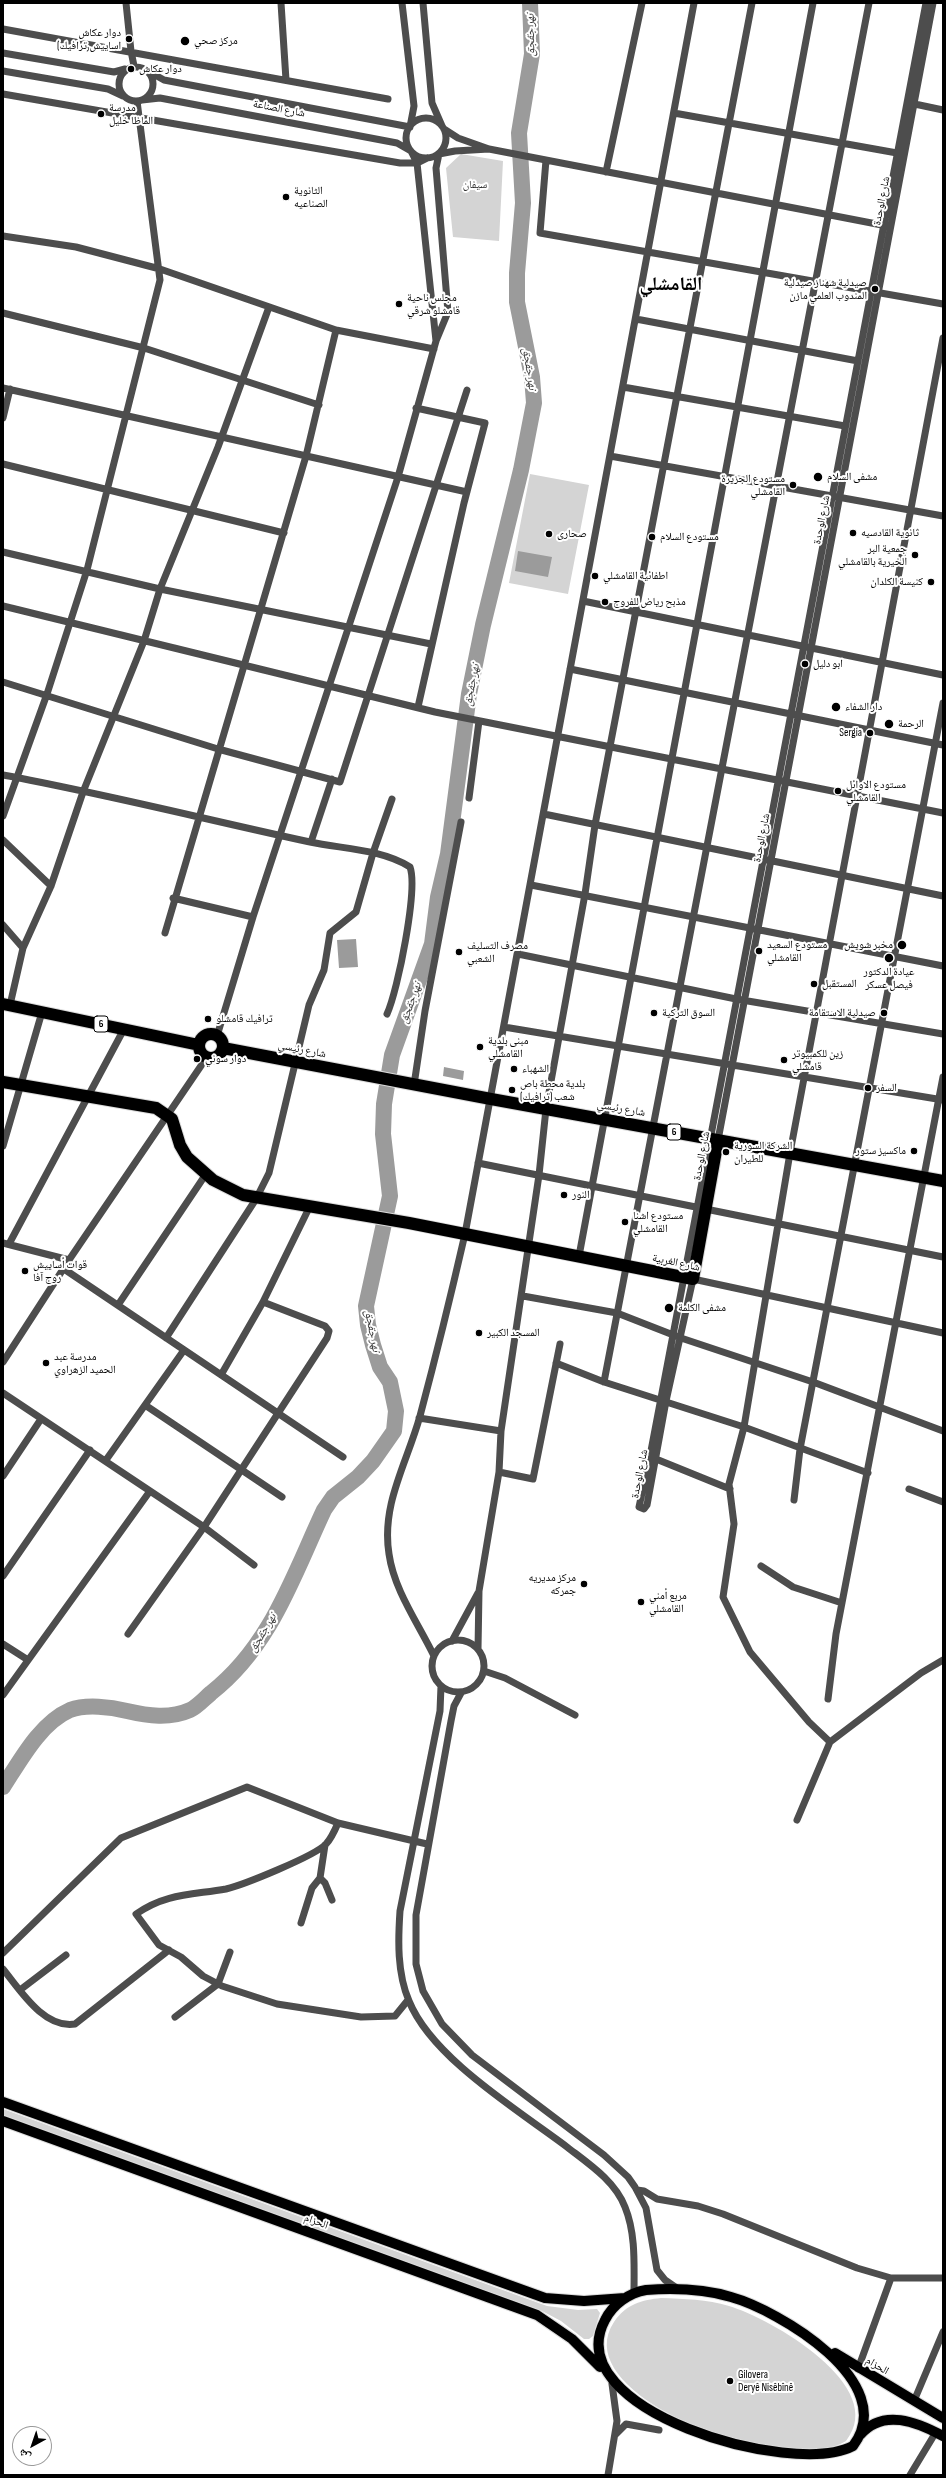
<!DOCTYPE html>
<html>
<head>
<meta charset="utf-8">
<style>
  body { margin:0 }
  #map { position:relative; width:946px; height:2478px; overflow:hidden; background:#fff; font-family:"Sofia Sans Condensed","Noto Naskh Arabic",sans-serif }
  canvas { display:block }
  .frame { position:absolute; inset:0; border:4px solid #000; pointer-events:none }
  .north { position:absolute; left:12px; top:2426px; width:40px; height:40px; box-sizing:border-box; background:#fff; border:1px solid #999; border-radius:50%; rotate:220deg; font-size:11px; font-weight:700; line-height:16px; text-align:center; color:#000 }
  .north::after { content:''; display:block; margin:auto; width:14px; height:18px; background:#000; clip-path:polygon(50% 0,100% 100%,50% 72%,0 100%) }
</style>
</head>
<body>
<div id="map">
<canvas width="946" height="2478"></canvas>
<div class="frame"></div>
<div class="north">ش</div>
</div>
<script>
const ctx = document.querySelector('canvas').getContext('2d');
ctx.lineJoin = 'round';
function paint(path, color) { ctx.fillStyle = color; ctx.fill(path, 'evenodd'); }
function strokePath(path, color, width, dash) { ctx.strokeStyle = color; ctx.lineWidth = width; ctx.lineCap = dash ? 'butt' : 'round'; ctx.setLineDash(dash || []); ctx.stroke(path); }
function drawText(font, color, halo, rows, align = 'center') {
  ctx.font = font + ' "Sofia Sans Condensed","Noto Naskh Arabic",sans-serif'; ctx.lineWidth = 4; ctx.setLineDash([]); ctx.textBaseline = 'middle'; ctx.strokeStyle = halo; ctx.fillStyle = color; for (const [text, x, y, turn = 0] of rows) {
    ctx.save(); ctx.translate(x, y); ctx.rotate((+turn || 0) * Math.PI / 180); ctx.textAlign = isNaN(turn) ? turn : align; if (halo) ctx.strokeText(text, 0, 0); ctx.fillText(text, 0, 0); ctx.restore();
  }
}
const green = new Path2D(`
  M461,154L503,161L499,241L453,237L446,168Z
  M530,474L589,485L568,594L509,583Z
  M3,2109L547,2306L578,2310L597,2309L600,2313L593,2336L589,2339H584L561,2321L542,2311L3,2115Z
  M661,2298C684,2299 707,2299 729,2306C770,2318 890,2386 846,2441C787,2478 564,2397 614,2322C626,2304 642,2300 661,2298Z`);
const water = new Path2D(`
  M518,551L552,557L548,577L515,571Z
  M356,939L358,967L339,968L337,940Z
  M444,1067L464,1071L463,1080L443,1076Z`);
const river = new Path2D(`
  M3,1787C20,1761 40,1723 70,1710C86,1704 111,1707 127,1711C148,1716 170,1719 190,1710C197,1707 205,1698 211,1693C271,1646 293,1576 324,1510L333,1497L358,1477L373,1461L394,1431L396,1411L390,1382L380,1367L373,1345L368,1325L366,1306L390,1196L383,1134L384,1104L392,1055L432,944L438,897L448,854L469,694L483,625L521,470L534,403L532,377L517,302V273L523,203L519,133L532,54L530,3`);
const minor = new Path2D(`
  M126,3L131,51L134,66
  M281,3L286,80
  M423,3L432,103L442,126
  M926,3L650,1456L639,1507L644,1509L647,1505L666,1401L693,1279L943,1333
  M3,29L388,99
  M3,53L114,72L125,69
  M119 84a17 17 0 1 1 34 0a17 17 0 1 1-34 0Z
  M3,71L108,89L123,96
  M148,71L164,80L410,127L414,106L402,3
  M3,94L400,163H417L427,158
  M142,100L160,98L397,143L411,151L417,163L436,341
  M910,103L943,110
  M674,113L897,153
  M406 138a20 20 0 1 1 40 0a20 20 0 1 1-40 0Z
  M444,129L458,138L489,149L887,226
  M546,160L540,233L943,304
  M606,172L642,3
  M3,236L76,247L160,269L336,330L434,349
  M3,313L144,348L319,405
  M636,319L858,361
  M623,387L845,426
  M3,388L467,492
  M416,408L485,423L464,503L418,707
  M3,418L10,389
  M610,456L943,516
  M3,464L284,533
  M3,552L160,589L431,644
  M583,601L943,675
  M3,606L435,712L943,813
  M570,669L943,745
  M3,682L218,749L340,782L467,390
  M3,775C106,794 208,820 310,842C343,849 381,849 410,867C418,889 398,990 387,1014
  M469,798L479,721
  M544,814L943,896
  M3,816L47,694L87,570L160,280L137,101
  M3,840L51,886
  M311,842L332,779
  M531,885L943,966
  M173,898L253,917
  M3,925L23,948
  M165,933L306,456L336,330
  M518,954L736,999L943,1034
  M10,1005L23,948L51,886L83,792L144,641L160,589L218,447L269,307
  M504,1027L943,1100
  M217,1036L253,917L398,477L436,341L448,312L436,168L439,154L455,151L489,149
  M414,1085L425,1011L461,822
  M718,1140L933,3
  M3,1146L42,1012
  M478,1163L943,1257
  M3,1243L69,1260
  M9,1244L124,1029
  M579,1256L813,3
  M64,1269L343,1457
  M523,1296L617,1313L681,1338L813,1382L943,1431
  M118,1305L206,1174
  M166,1338L256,1199L269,1173L309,1005L324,970L330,933L356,912L373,853L392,799
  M3,1362L69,1260L207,1057
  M556,1363L604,1382L744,1427L868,1473
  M221,1375L263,1302L310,1206
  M604,1382L869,3
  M3,1393L204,1527L254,1565
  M145,1405L282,1497
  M419,1418L501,1431
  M656,1459L730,1489
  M106,1460L184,1350
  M499,1472L533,1479L560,1344
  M3,1476L41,1419
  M909,1489L943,1502
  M794,1500L800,1449L943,703
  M761,1566L793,1587L842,1603
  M3,1576L90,1450
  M128,1634L204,1527L327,1338L329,1331L325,1326L263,1302
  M432 1666a26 26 0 1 1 52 0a26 26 0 1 1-52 0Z
  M452,1641L478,1593
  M3,1644L28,1660
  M478,1649L479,1591L499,1472L501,1431L539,1175L546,1109L585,894L595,825L752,3
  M434,1656C418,1623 394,1590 389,1554C381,1504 407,1463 420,1416C436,1356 451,1295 465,1234L694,3
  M484,1671L505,1678L575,1715
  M441,1686L440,1711L400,1911C398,1940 397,1973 409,2001C432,2058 518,2110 567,2147C589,2164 615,2181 625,2207C636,2234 634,2265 634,2294
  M461,1693L454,1706L451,1721L416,1915V1964L423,1991L442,2024L472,2055L604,2155L628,2177L635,2187L646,2208L657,2270L665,2280L678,2289
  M3,1695L150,1491
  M828,1699L836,1634L943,1077
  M830,1742L921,1673L943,1660
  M797,1820L830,1742L809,1722L750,1652L723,1597L734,1524L729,1484L744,1427L790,1153L943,338
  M338,1823C335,1830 331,1839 326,1844C315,1856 243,1885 226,1889C192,1895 166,1893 136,1914L159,1945L181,1957L203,1976L222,1986L277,2004L361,2017L395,2016L408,2000
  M320,1878L325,1883L332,1900
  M301,1923L312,1888L320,1878L325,1845
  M3,1953L121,1838L247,1787L338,1823L427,1844
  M3,1969C20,1990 44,2029 75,2024L169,1950
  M20,1990L66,1955
  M175,2017L218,1984L230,1952
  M637,2190L644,2191L657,2199L698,2206L723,2214L857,2268L891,2278H943
  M858,2369L891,2278
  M914,2401L943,2332
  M616,2434L626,2424L659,2430
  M608,2475L617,2421L612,2384
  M910,2475L936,2432`);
const major = new Path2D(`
  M3,2102L545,2298L584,2301L625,2298
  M3,2121L537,2315L572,2339L600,2367
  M646,2290C674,2288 704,2289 731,2297C778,2310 901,2382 853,2446C792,2478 557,2410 605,2320C613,2304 629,2293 646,2290Z
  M835,2353L943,2418
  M860,2435C883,2408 917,2422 943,2436`);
const highway = new Path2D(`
  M3,1004L199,1045
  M199 1046a12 12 0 1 1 24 0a12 12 0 1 1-24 0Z
  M223,1048L491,1099L943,1181
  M3,1082L156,1108L172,1119L180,1145L187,1157L213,1180L243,1195L409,1223L693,1279L718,1140`);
const markers = [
  [129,39,4,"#000"],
  [185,41,5,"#000"],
  [131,69,4,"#000"],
  [101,114,4,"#000"],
  [286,197,4,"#000"],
  [875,289,4,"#000"],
  [399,304,4,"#000"],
  [818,477,5,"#000"],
  [793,485,4,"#000"],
  [853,533,4,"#000"],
  [549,534,4,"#000"],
  [652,537,4,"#000"],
  [915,555,4,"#000"],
  [595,576,4,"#000"],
  [931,582,4,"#000"],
  [605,602,4,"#000"],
  [805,664,4,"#000"],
  [836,707,5,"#000"],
  [889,724,5,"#000"],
  [870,733,4,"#000"],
  [838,791,4,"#000"],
  [902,945,5,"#000"],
  [759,951,4,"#000"],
  [459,952,4,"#000"],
  [889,958,5,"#000"],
  [814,984,4,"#000"],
  [654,1013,4,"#000"],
  [884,1013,4,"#000"],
  [208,1019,4,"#000"],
  [480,1047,4,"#000"],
  [197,1059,4,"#000"],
  [784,1060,4,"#000"],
  [514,1069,4,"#000"],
  [868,1088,4,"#000"],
  [512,1090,4,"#000"],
  [914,1151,4,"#000"],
  [726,1152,4,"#000"],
  [564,1195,4,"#000"],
  [625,1222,4,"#000"],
  [25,1271,4,"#000"],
  [669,1308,5,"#000"],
  [479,1333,4,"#000"],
  [46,1363,4,"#000"],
  [584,1584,4,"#000"],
  [641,1602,4,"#000"],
  [730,2381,4,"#000"]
];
const shields = [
  [101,1024,14],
  [674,1132,14]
];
const shieldNames = [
  ["6",101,1024],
  ["6",674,1132]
];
const poiNames = [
  ["دوار عكاش",121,33,"right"],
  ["(اساييش٫ترافيك",121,46,"right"],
  ["مركز صحي",194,41],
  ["دوار عكاش",139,69],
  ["مدرسة",109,108],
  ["الماظا خليل",109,121],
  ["الثانوية",294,191],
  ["الصناعيه",294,204],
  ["صيدلية شهناز صيدلية",867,283,"right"],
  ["المندوب العلمي مازن",867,296,"right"],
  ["مجلس ناحية",407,298],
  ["قامشلو شرقي",407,311],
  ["مشفى السلام",827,477],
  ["مستودع الجزيرة",785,479,"right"],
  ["القامشلي",785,492,"right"],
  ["ثانوية القادسيه",861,533],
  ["صحارى",557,534],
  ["مستودع السلام",660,537],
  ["جمعية البر",907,549,"right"],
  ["الخيرية بالقامشلي",907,562,"right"],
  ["اطفائية القامشلي",603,576],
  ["كنيسة الكلدان",923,582,"right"],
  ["مذبح رياض للفروج",613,602],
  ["ابو دليل",813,664],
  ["دار الشفاء",845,707],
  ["الرحمة",898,724],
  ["Sergia",862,733,"right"],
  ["مستودع الاوائل",846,785],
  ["القامشلي",846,798],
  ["مستودع السعيد",767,945],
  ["القامشلي",767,958],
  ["مخبر شويش",893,945,"right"],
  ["مصرف التسليف",467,946],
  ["الشعبي",467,959],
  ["عيادة الدكتور",889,972,"center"],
  ["فيصل عسكر",889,985,"center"],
  ["المستقبل",822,984],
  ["السوق التركية",662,1013],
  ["صيدلية الاستقامة",876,1013,"right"],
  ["ترافيك قامشلو",216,1019],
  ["مبنى بلدية",488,1041],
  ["القامشلي",488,1054],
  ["زين للكمبيوتر",792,1054],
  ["قامشلي",792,1067],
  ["دوار سوني",205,1059],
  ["الشهباء",522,1069],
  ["بلدية محطة باص",520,1084],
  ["شعب (ترافيك)",520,1097],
  ["السفر",876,1088],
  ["الشركة السورية",734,1146],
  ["للطيران",734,1159],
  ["ماكسيز ستور",906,1151,"right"],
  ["النور",572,1195],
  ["مستودع اشنا",633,1216],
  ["القامشلي",633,1229],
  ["قوات أساييش",33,1265],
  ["روج آفا",33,1278],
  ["مشفى الكلمة",678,1308],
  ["المسجد الكبير",487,1333],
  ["مدرسة عبد",54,1357],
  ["الحميد الزهراوي",54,1370],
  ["مركز مديريه",576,1578,"right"],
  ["جمركه",576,1591,"right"],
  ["مربع أمني",649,1596],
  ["القامشلي",649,1609],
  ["Gilovera",738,2375],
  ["Deryê Nisêbînê",738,2388]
];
const streetNames = [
  ["شارع الصناعة",279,109,11],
  ["شارع الوحدة",882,201,-79],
  ["شارع الوحدة",822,520,-79],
  ["شارع الوحدة",762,838,-79],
  ["شارع رئيسي",302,1050,11],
  ["شارع رئيسي",621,1109,10],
  ["شارع الوحدة",702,1156,-79],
  ["شارع الغربية",676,1263,12],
  ["شارع الوحدة",640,1474,-79],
  ["الحزام",316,2222,20],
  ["الحزام",877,2366,31]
];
const parkNames = [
  ["سيفان",475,185]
];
const waterNames = [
  ["نهر جقجق",531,35,-91],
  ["نهر جقجق",529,369,81],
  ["نهر جقجق",472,685,-79],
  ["نهر جقجق",411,1003,-70],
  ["نهر جقجق",372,1331,79],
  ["نهر جقجق",263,1633,-59]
];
const townNames = [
  ["القامشلي",671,285]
];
paint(green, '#d4d4d4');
paint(water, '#9b9b9b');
strokePath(river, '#9b9b9b', 16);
strokePath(major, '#dbdbdb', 12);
strokePath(highway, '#dbdbdb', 14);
strokePath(minor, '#4d4d4d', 7);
strokePath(major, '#000', 10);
strokePath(highway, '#000', 12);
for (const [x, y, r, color] of markers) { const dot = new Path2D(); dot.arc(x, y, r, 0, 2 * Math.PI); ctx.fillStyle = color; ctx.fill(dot); strokePath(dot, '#fff', 1.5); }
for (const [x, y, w] of shields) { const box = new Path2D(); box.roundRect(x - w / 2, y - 8, w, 16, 3); ctx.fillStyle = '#fff'; ctx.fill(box); strokePath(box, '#000', 1); }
drawText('bold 10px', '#000', null, shieldNames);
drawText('11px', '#000', '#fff', poiNames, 'left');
drawText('11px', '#000', '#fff', streetNames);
drawText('11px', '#2b2b2b', '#fff', parkNames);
drawText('italic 12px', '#3c3c3c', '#fff', waterNames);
drawText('bold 19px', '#000', '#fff', townNames);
</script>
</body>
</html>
